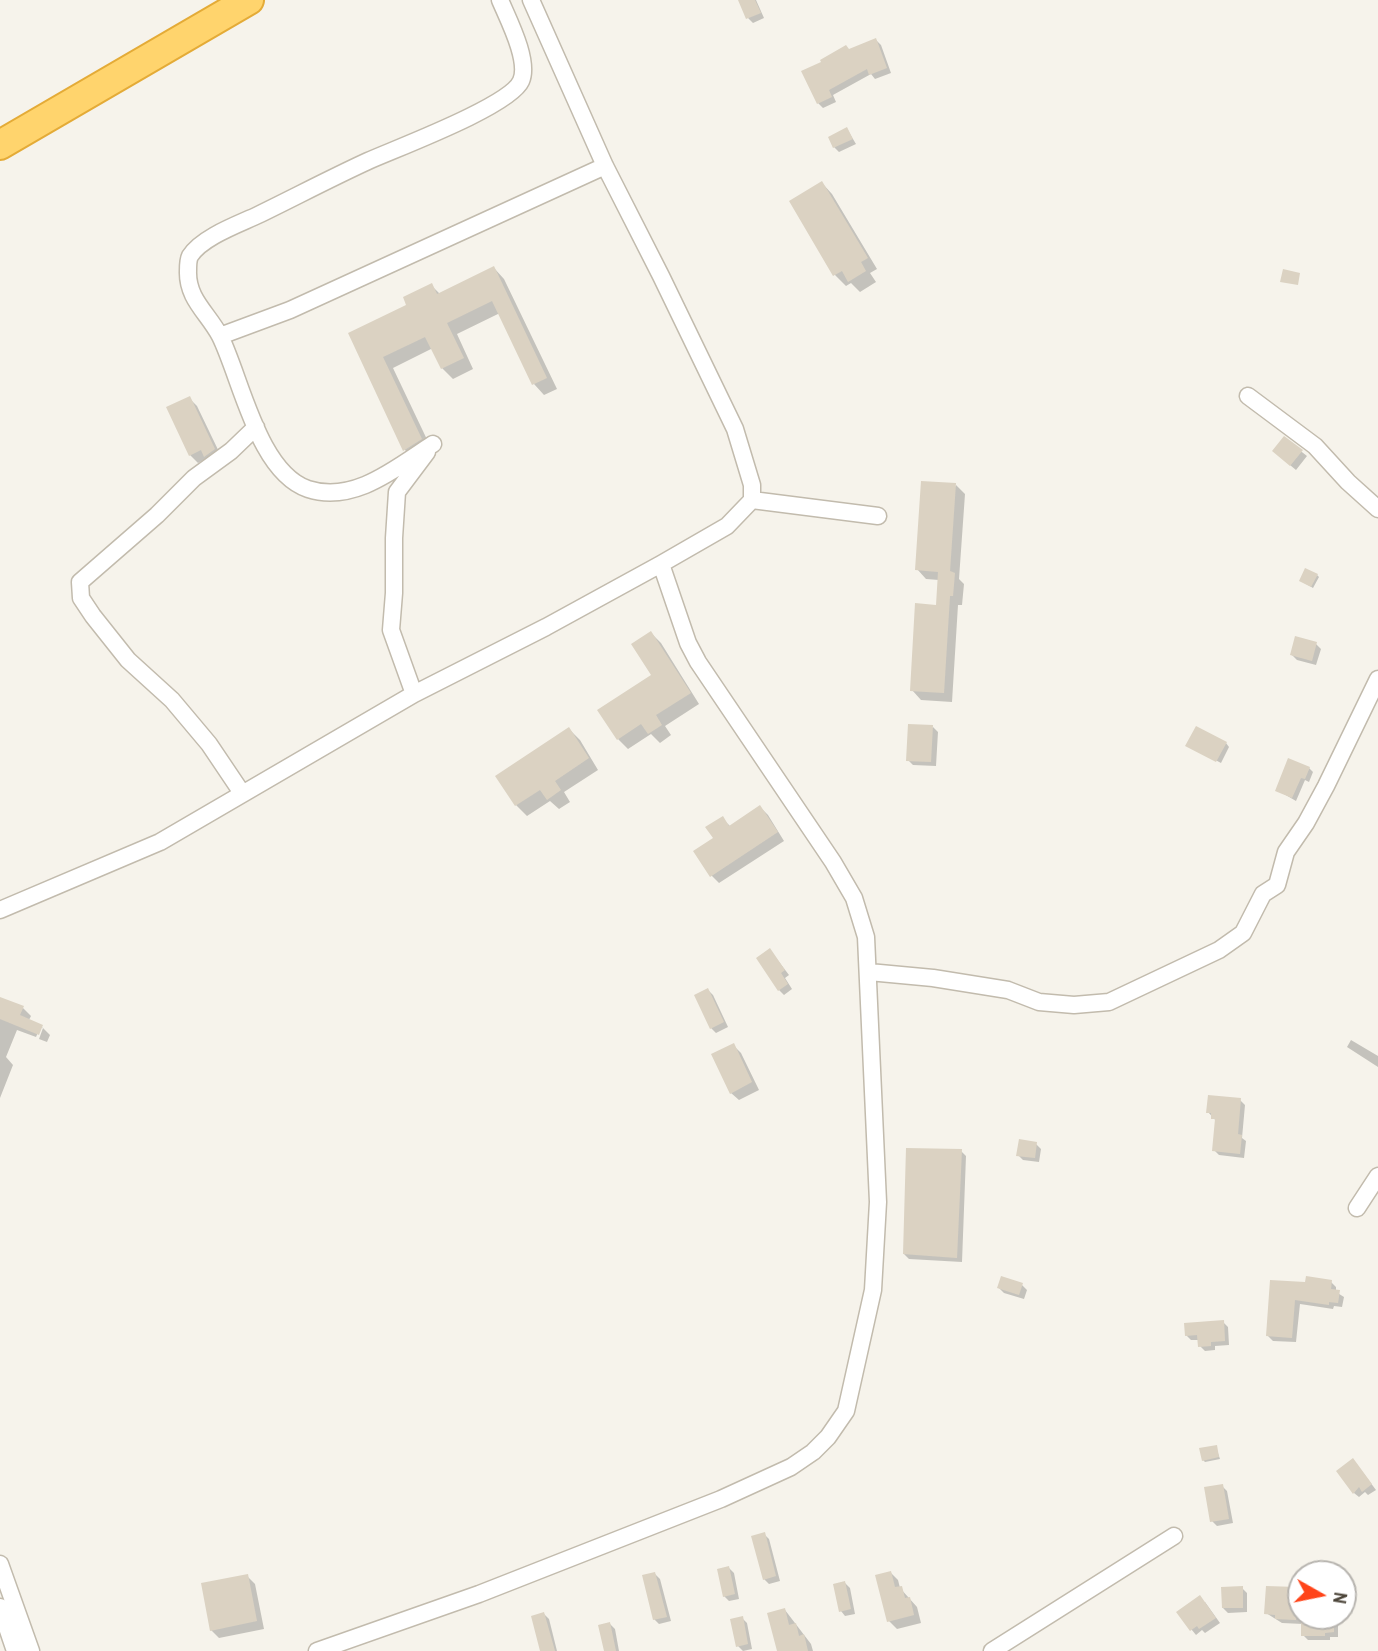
<!DOCTYPE html>
<html>
<head>
<meta charset="utf-8">
<style>
  body { margin:0 }
  #map { position:relative; width:1378px; height:1651px; overflow:hidden; background:#f6f3eb; font-family:"Archivo Narrow",sans-serif }
  canvas { display:block }
  .north { position:absolute; left:1287px; top:1560px; width:70px; height:70px; box-sizing:border-box; background:#fff; border:2px solid #b7b4af; border-radius:50%; rotate:99deg; font-size:19px; font-weight:700; line-height:28px; text-align:center; color:#4b4438 }
  .north::after { content:''; display:block; margin:auto; width:24px; height:32px; background:#ff4419; clip-path:polygon(50% 0,100% 100%,50% 72%,0 100%) }
</style>
</head>
<body>
<div id="map">
<canvas width="1378" height="1651"></canvas>
<div class="north">N</div>
</div>
<script>
const ctx = document.querySelector('canvas').getContext('2d');
ctx.lineJoin = 'round';
function paint(path, color) { ctx.fillStyle = color; ctx.fill(path, 'evenodd'); }
function strokePath(path, color, width, dash) { ctx.strokeStyle = color; ctx.lineWidth = width; ctx.lineCap = dash ? 'butt' : 'round'; ctx.setLineDash(dash || []); ctx.stroke(path); }
const shadow = new Path2D(`
  M740,0H756L764,18L753,23L748,18Z
  M876,40L881,45L891,73L875,79L871,74L833,95L836,102L823,108L818,103L850,50Z
  M847,129L856,144L839,152L834,147Z
  M822,183L832,194L877,269L870,273L876,282L860,292L851,283L846,286L835,275L791,202Z
  M494,268L504,279L557,389L544,395L534,384L500,313L457,334L473,369L453,379L442,368L433,348L393,368L432,450L416,461L405,450L350,334L409,306L431,285L440,294Z
  M189,398L197,406L222,458H208L198,463L190,455Z
  M1284,438L1307,456L1296,470L1279,456Z
  M956,485L965,494L959,579L964,584L962,605H958L952,702L921,700L912,690L937,607L939,580L926,579L917,569Z
  M1317,575L1319,577L1313,588L1301,581Z
  M651,633L661,643L699,704L665,726L671,735L660,743L651,734L628,749L618,739L653,676Z
  M1316,644L1321,649L1316,665L1297,660L1292,655Z
  M933,727L938,732L936,766L913,765L908,760Z
  M569,729L580,740L598,770L564,792L570,802L559,809L550,801L527,816L516,805Z
  M1226,743L1229,747L1221,763L1189,746Z
  M1309,768L1313,772L1309,782L1305,780L1296,801L1277,790Z
  M760,807L768,815L784,841L719,883L711,875L715,839L722,818L731,827Z
  M770,950L789,975L785,978L792,989L784,995L779,990Z
  M708,990L713,995L728,1027L716,1033L711,1028Z
  M0,998L23,1008L31,1016L29,1020L43,1028H40L36,1037L17,1030L6,1057L13,1065L0,1098Z
  M43,1028L50,1035L47,1042L39,1039Z
  M1351,1040L1378,1056V1067L1347,1047Z
  M733,1045L741,1053L759,1090L739,1100L731,1093Z
  M1240,1100L1245,1105L1242,1138L1246,1141L1244,1158L1219,1155L1214,1150L1217,1122L1208,1112Z
  M1036,1144L1041,1149L1039,1162L1023,1160L1018,1155Z
  M961,1151L966,1156L962,1262L909,1259L904,1254Z
  M1272,1282H1331L1336,1287V1292L1344,1297L1342,1307L1334,1306L1333,1309L1300,1304L1296,1342L1273,1341L1268,1336Z
  M1022,1285L1027,1290L1024,1299L1004,1293L999,1288Z
  M1223,1322L1228,1327L1229,1345L1215,1346V1350L1205,1351L1200,1346L1199,1340H1191L1186,1335Z
  M1216,1447L1220,1459L1205,1462L1203,1460Z
  M1358,1466L1376,1490L1368,1495L1365,1492L1359,1497L1354,1493Z
  M1222,1486L1227,1491L1233,1523L1217,1526L1212,1521Z
  M764,1534L769,1539L780,1581L769,1584L764,1579Z
  M729,1568L734,1573L739,1599L729,1601L724,1596Z
  M890,1572L898,1580L900,1588L917,1607L921,1623L897,1629L889,1621Z
  M655,1574L660,1579L671,1621L659,1624L654,1619Z
  M247,1576L255,1584L264,1629L219,1638L211,1630Z
  M845,1583L850,1588L855,1614L845,1616L841,1611Z
  M1242,1588L1247,1593V1612L1228,1613L1223,1608Z
  M1297,1589L1301,1593V1616L1333,1617L1338,1622V1637H1330V1640H1308L1303,1635V1624L1282,1623L1266,1613Z
  M1205,1602L1220,1623L1205,1633L1202,1630L1196,1635L1178,1613Z
  M785,1610L811,1644L813,1651H779Z
  M544,1614L549,1619L557,1651H542Z
  M742,1618L747,1623L752,1649L743,1651L738,1646Z
  M610,1624L615,1629L619,1651H605Z`);
const building = new Path2D(`
  M738,0H755L761,13L746,19Z
  M876,38L887,68L869,75L867,69L829,90L832,97L817,104L801,71L821,62L820,60L846,45L849,49Z
  M847,127L853,139L833,148L828,137Z
  M822,181L868,258L861,262L866,271L848,282L842,271L833,276L789,201Z
  M494,266L547,378L532,385L492,301L447,323L464,358L441,369L425,337L383,357L422,439L403,451L348,333L406,305L403,297L432,283L437,294Z
  M1283,269L1300,273L1298,285L1280,282Z
  M190,396L215,449L204,457L201,450L189,456L166,407Z
  M1284,436L1303,450L1290,466L1272,451Z
  M921,481L956,483L950,571L955,573L953,596H950L944,693L910,691L915,603L936,605L938,572L915,570Z
  M1305,568L1318,574L1311,587L1299,581Z
  M651,631L691,693L656,715L662,725L648,734L641,724L617,740L597,710L651,675L631,644Z
  M1295,636L1317,642L1312,661L1290,655Z
  M908,724L933,725L931,762L906,761Z
  M1196,726L1227,742L1216,762L1185,746Z
  M569,727L589,758L555,781L561,790L547,800L540,790L515,806L495,776Z
  M1288,758L1310,767L1305,779L1301,778L1292,798L1275,791Z
  M760,805L778,832L710,877L693,851L713,838L705,827L723,816L729,826Z
  M770,948L785,970L781,973L788,984L778,991L756,958Z
  M708,988L724,1022L710,1029L694,995Z
  M0,997L24,1006L20,1015L43,1025L39,1035L0,1019Z
  M734,1043L752,1082L730,1094L711,1054Z
  M1208,1095L1241,1098L1238,1134L1242,1135L1240,1154L1212,1151L1215,1119H1211V1113H1206Z
  M1019,1139L1037,1142L1035,1158L1016,1156Z
  M906,1148L962,1149L957,1258L903,1254Z
  M1001,1276L1023,1283L1019,1295L997,1288Z
  M1306,1276L1332,1280L1331,1289L1340,1290L1338,1303L1329,1302V1305L1295,1300L1292,1338L1266,1336L1270,1280L1305,1282Z
  M1224,1320L1225,1341L1211,1342V1346L1198,1347L1197,1335L1185,1336L1184,1323Z
  M1217,1445L1219,1457L1202,1461L1199,1448Z
  M1353,1458L1372,1484L1362,1492L1359,1487L1353,1494L1336,1471Z
  M1223,1484L1229,1519L1210,1522L1204,1487Z
  M765,1532L776,1576L763,1580L751,1536Z
  M729,1566L735,1594L723,1597L717,1569Z
  M891,1571L895,1587L902,1586L905,1598L910,1597L914,1615L887,1622L875,1575Z
  M655,1572L667,1617L653,1620L642,1575Z
  M248,1574L257,1621L210,1631L201,1583Z
  M845,1581L851,1609L839,1612L833,1584Z
  M1243,1586V1608H1222L1221,1587Z
  M1266,1586L1297,1587L1296,1620L1275,1619V1615L1264,1614Z
  M1200,1595L1216,1618L1199,1629L1197,1626L1190,1631L1176,1612Z
  M785,1608L789,1625L796,1623L799,1636L804,1634L808,1651H777L767,1613Z
  M544,1612L555,1651H540L531,1616Z
  M743,1616L748,1644L736,1647L730,1619Z
  M1301,1616H1334V1632L1325,1633V1636H1301Z
  M610,1622L616,1651H604L598,1625Z`);
const street = new Path2D(`
  M220,336L290,310L605,166
  M1248,396L1315,446L1348,482L1378,509
  M433,444C396,468 354,504 308,489C258,472 241,378 220,336C208,313 187,299 188,271C188,267 188,260 190,256C202,237 239,224 258,215C295,197 331,178 368,161C397,148 510,106 521,81C530,61 508,19 500,0
  M752,500L878,516
  M414,694L391,630L394,593V538L397,492L427,452
  M242,793L209,744L172,700L128,660L93,616L81,598L80,582L157,515L194,478L231,451L256,427
  M0,910L160,842L414,694L546,627L661,564L727,526L752,500V485L735,429L661,276L605,166L531,0
  M869,972L933,978L1008,990L1039,1002L1074,1005L1109,1002L1219,950L1243,933L1263,894L1277,885L1286,852L1306,823L1326,786L1378,679
  M1357,1208L1378,1176
  M0,1564L31,1651
  M0,1607L15,1651
  M317,1651L479,1594L721,1499L791,1467L813,1452L828,1437L846,1411L873,1290L878,1202L866,937L854,898L833,862L698,662L688,643L661,564
  M992,1651L1174,1536`);
const highway = new Path2D(`
  M0,145L249,0`);
paint(shadow, '#0003');
paint(building, '#dbd2c2');
strokePath(street, '#c2bbad', 19);
strokePath(highway, '#e4ab37', 32);
strokePath(street, '#fff', 16);
strokePath(highway, '#ffd46d', 28);
</script>
</body>
</html>
